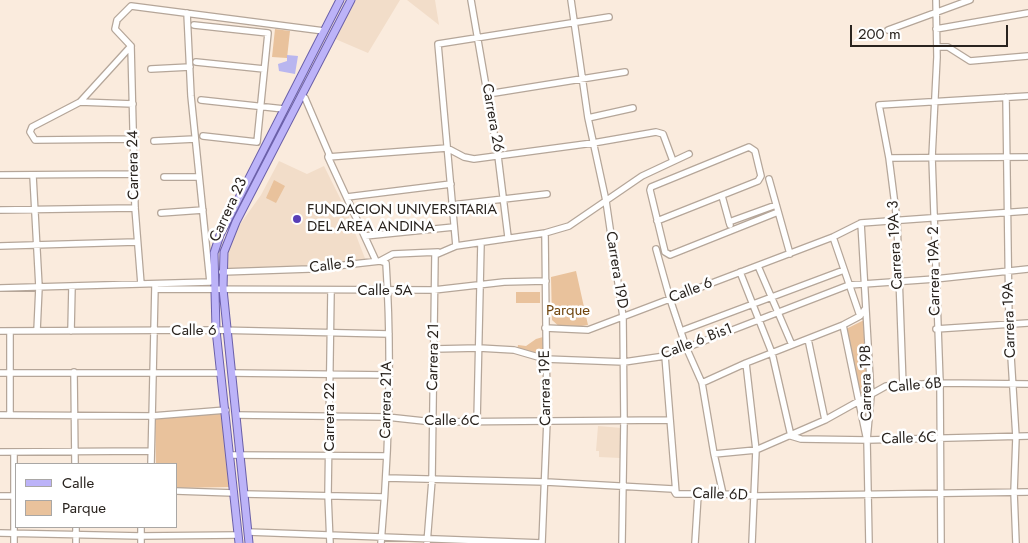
<!DOCTYPE html>
<html>
<head>
<meta charset="utf-8">
<style>
  body { margin:0 }
  #map { position:relative; width:1028px; height:543px; overflow:hidden; background:#faebdd; font-family:Jost,sans-serif }
  canvas { display:block }
  .legend { position:absolute; left:15px; top:463px; width:162px; height:65px; box-sizing:border-box; background:#fff; border:1px solid #a9a7a5; margin:0; padding:6px 9px; list-style:none; font-size:15px; color:#29231e }
  .legend li { display:flex; align-items:center; gap:10px; height:25px }
  .legend b { width:25px; border:1px solid #a9a7a5 }
  .scale { position:absolute; left:850px; top:25px; width:158px; height:22px; box-sizing:border-box; border:2px solid #29231e; border-top:0; padding-left:6px; font-size:15px; line-height:18px; white-space:nowrap; color:#29231e; -webkit-text-stroke:4px #fff; paint-order:stroke }
</style>
</head>
<body>
<div id="map">
<canvas width="1028" height="543"></canvas>
<ul class="legend">
<li><b style="height:6px;background:#bcb3f8"></b>Calle</li>
<li><b style="height:14px;background:#e9c29c"></b>Parque</li>
</ul>
<div class="scale">200 m</div>
</div>
<script>
const ctx = document.querySelector('canvas').getContext('2d');
ctx.lineJoin = 'round';
function paint(path, color) { ctx.fillStyle = color; ctx.fill(path, 'evenodd'); }
function strokePath(path, color, width, dash) { ctx.strokeStyle = color; ctx.lineWidth = width; ctx.lineCap = dash ? 'butt' : 'round'; ctx.setLineDash(dash || []); ctx.stroke(path); }
function drawText(font, color, halo, rows, align = 'center') {
  ctx.font = font + ' Jost,sans-serif'; ctx.lineWidth = 5; ctx.setLineDash([]); ctx.textBaseline = 'middle'; ctx.strokeStyle = halo; ctx.fillStyle = color; for (const [text, x, y, turn = 0] of rows) {
    ctx.save(); ctx.translate(x, y); ctx.rotate((+turn || 0) * Math.PI / 180); ctx.textAlign = isNaN(turn) ? turn : align; if (halo) ctx.strokeText(text, 0, 0); ctx.fillText(text, 0, 0); ctx.restore();
  }
}
const built = new Path2D(`
  M354,0H400L368,53L333,38Z
  M407,0H435L439,25Z
  M279,161L307,174L324,166L347,212L366,261L305,269L226,272L227,251L233,234L261,195Z
  M598,426L622,428L620,458L599,457V451H596Z`);
const green = new Path2D(`
  M275,29L290,31L287,58L272,57Z
  M274,180L285,186L276,203L266,198Z
  M576,271L588,325L562,329L552,320L551,277Z
  M516,292H540V303H516Z
  M864,320L869,394L859,399L846,329Z
  M543,337L544,357L517,350L518,345L526,346L536,339Z
  M223,412L231,487L176,488V464H156L155,414Z`);
const water = new Path2D(`
  M287,55L298,56L295,74L279,71L278,64L287,61Z`);
const minor = new Path2D(`
  M471,0L498,156L508,237
  M571,0L588,118L606,201L623,317L624,421L622,543
  M936,0L937,57L932,157L940,383L941,543
  M194,25L268,33L257,142L203,136
  M936,29L1028,13
  M888,30L970,0
  M131,46L115,29L117,20L131,6L324,31
  M131,46L80,102L32,127L30,132L35,140L135,139
  M131,46L135,208L141,284
  M937,47H948L970,61L1028,56
  M196,62L264,69
  M151,69L190,67
  M488,94L625,72
  M301,96L305,98L329,154L328,157L376,261
  M1006,97L1009,324L1016,437L1014,492L1016,543
  M201,100L284,109
  M80,102L133,104
  M588,118L633,108
  M154,141L195,139
  M328,157L447,148L464,157L474,159L593,143L656,132L663,134L673,161
  M889,158L1028,157
  M0,175L134,174
  M33,176L39,287L37,331
  M164,177H199
  M769,179L790,254
  M722,196L730,225
  M347,197L451,184
  M452,205L547,194
  M0,210L135,208
  M161,213L203,210
  M657,221L758,181L761,176L755,151L749,147L651,187L650,190L665,252L670,255L778,212
  M729,222L776,205
  M861,223L871,396L867,440L869,543
  M365,236L454,227
  M833,237L860,316
  M0,246L136,242
  M456,246L438,44L609,17
  M656,249L670,299L686,347L702,383L714,454L723,494
  M380,261L386,263C392,356 389,451 381,543
  M758,266L792,345
  M222,272L309,269L380,261L393,254L438,252
  M740,272L772,353L791,436L801,439L867,440L1028,436
  M0,288L210,282L191,96L187,13
  M155,289L434,290L504,282L546,281
  M843,325L866,436
  M545,328L588,330L833,237L861,223L1028,211
  M936,329L1028,323
  M0,331L216,330L389,334
  M71,331L72,286
  M681,331L844,270
  M808,339L825,420
  M434,349L479,348L514,350L545,359L624,362L665,356L849,285L935,279L1028,269
  M665,356L676,493
  M746,363L756,450L752,543
  M74,372L75,464
  M0,373H221
  M232,373L387,375
  M702,383L746,363L843,325L860,316L865,309
  M903,386L897,221L889,158L879,105L1028,96
  M0,415L152,416L226,410
  M10,415V331
  M236,415L387,417L433,422L669,420
  M477,421L481,243
  M0,452L151,451
  M14,452V543
  M714,454L756,450L825,420L886,386L940,383L1028,384
  M231,455L386,456
  M151,464L155,286
  M386,478L546,482L673,489L676,494H723L755,496L1028,492
  M176,491L234,493
  M244,494L384,497
  M0,496H16
  M76,527V543
  M141,527V543
  M248,532L542,543L547,420L545,233
  M0,533L141,536L238,535
  M330,543L328,495L331,291
  M427,543L432,480L435,255L456,246L545,233L569,226L642,176L689,154
  M695,543L698,495`);
const major = new Path2D(`
  M239,543L216,330L214,253L220,235L340,0
  M249,543L223,289L224,252L236,222L351,0`);
const markers = [
  [297,219,5,"#583fb7"]
];
const streetNames = [
  ["Carrera 26",492,118,80],
  ["Carrera 24",134,165,-91],
  ["Carrera 23",229,210,-65],
  ["Carrera 19A 3",896,245,-93],
  ["Calle 5",332,266,-7],
  ["Carrera 19D",616,270,81],
  ["Carrera 19A 2",935,271,-91],
  ["Calle 5A",385,291],
  ["Calle 6",691,291,-21],
  ["Carrera 19A",1010,320,-92],
  ["Calle 6",194,331],
  ["Calle 6 Bis1",697,342,-21],
  ["Carrera 21",434,357,-89],
  ["Carrera 19B",867,383,-91],
  ["Calle 6B",915,386,-5],
  ["Carrera 19E",546,388,-91],
  ["Carrera 21A",387,400,-89],
  ["Carrera 22",330,417,-90],
  ["Calle 6C",452,421],
  ["Calle 6C",909,439,-2],
  ["Calle 6D",720,495,2]
];
const poiNames = [
  ["FUNDACION UNIVERSITARIA",307,210],
  ["DEL AREA ANDINA",307,227]
];
const parkNames = [
  ["Parque",568,311]
];
paint(built, '#f2ddc9');
paint(green, '#e9c29c');
paint(water, '#b9b6ef');
strokePath(minor, '#b5a699', 8);
strokePath(major, '#6b60a9', 9);
strokePath(minor, '#fff', 5.5);
strokePath(major, '#bcb3f8', 7);
for (const [x, y, r, color] of markers) { const dot = new Path2D(); dot.arc(x, y, r, 0, 2 * Math.PI); ctx.fillStyle = color; ctx.fill(dot); strokePath(dot, '#fff', 2); }
drawText('15px', '#29231e', '#fff', streetNames);
drawText('15px', '#29231e', '#fff', poiNames, 'left');
drawText('15px', '#70450d', '#fff', parkNames);
</script>
</body>
</html>
